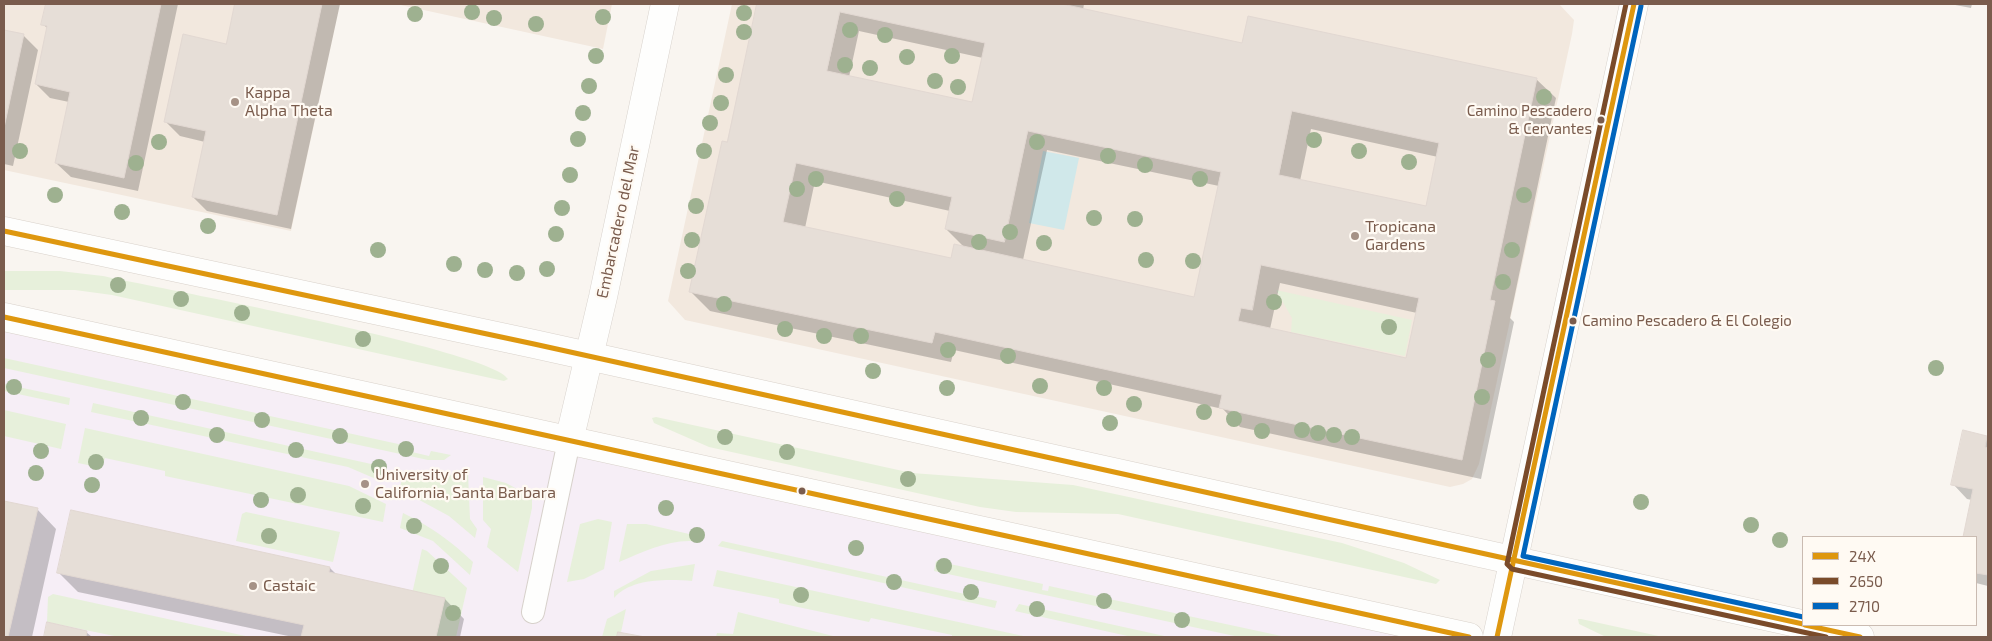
<!DOCTYPE html>
<html>
<head>
<meta charset="utf-8">
<style>
  body { margin:0 }
  #map { position:relative; width:1992px; height:641px; overflow:hidden; background:#f9f5f0; font-family:"Exo 2",sans-serif }
  canvas { display:block }
  .frame { position:absolute; inset:0; border:5px solid #7a5c4d; pointer-events:none }
  .legend { position:absolute; left:1802px; top:536px; width:175px; height:90px; box-sizing:border-box; background:#fffaf3; border:1px solid #cabbb1; margin:0; padding:6px 9px; list-style:none; font-size:15px; color:#7a5c4d }
  .legend li { display:flex; align-items:center; gap:10px; height:25px }
  .legend b { width:25px; border:1px solid #cabbb1 }
</style>
</head>
<body>
<div id="map">
<canvas width="1992" height="641"></canvas>
<div class="frame"></div>
<ul class="legend">
<li><b style="height:6px;background:#de970f"></b>24X</li>
<li><b style="height:6px;background:#7a4b2a"></b>2650</li>
<li><b style="height:6px;background:#0065bd"></b>2710</li>
</ul>
</div>
<script>
const ctx = document.querySelector('canvas').getContext('2d');
ctx.lineJoin = 'round';
function paint(path, color) { ctx.fillStyle = color; ctx.fill(path, 'evenodd'); }
function strokePath(path, color, width, dash) { ctx.strokeStyle = color; ctx.lineWidth = width; ctx.lineCap = dash ? 'butt' : 'round'; ctx.setLineDash(dash || []); ctx.stroke(path); }
function drawText(font, color, halo, rows, align = 'center') {
  ctx.font = font + ' "Exo 2",sans-serif'; ctx.lineWidth = 4.5; ctx.setLineDash([]); ctx.textBaseline = 'middle'; ctx.strokeStyle = halo; ctx.fillStyle = color; for (const [text, x, y, turn = 0] of rows) {
    ctx.save(); ctx.translate(x, y); ctx.rotate((+turn || 0) * Math.PI / 180); ctx.textAlign = isNaN(turn) ? turn : align; if (halo) ctx.strokeText(text, 0, 0); ctx.fillText(text, 0, 0); ctx.restore();
  }
}
const residential = new Path2D(`
  M4,4H340L291,231L4,170Z
  M396,4H612L603,49Z
  M732,4H1559L1574,20L1572,34L1479,464L1472,479L1463,484L1450,487L685,320L668,301Z`);
const education = new Path2D(`
  M4,331L1447,637H4Z`);
const green = new Path2D(`
  M4,271H60L103,276C154,287 494,351 508,379L504,381L112,295L75,290H4Z
  M1276,290L1412,320L1405,356L1291,332L1292,318Z
  M4,358L412,447V452L429,456L431,451L451,455L444,460H428L4,368Z
  M4,384L70,398L69,405L4,391Z
  M93,403L385,467L383,482L348,467L91,412Z
  M4,410L66,424L61,449L4,436Z
  M656,417L912,473L1073,485L1342,543L1404,563L1440,580L1436,584L1118,514L1016,512L980,507L709,447L654,423L652,418Z
  M85,428L349,486L386,504L383,522L165,476V471L105,458L102,468L78,463Z
  M405,471L437,477L468,473L470,519L477,529L475,538L449,516L399,489Z
  M483,477L506,483L532,497V508L518,572L487,547L491,529L483,520Z
  M246,512L340,532L333,562L236,541L242,514Z
  M403,513C430,526 451,541 473,562L470,575L433,541L400,528Z
  M598,519L612,522L604,569L584,579L567,582L580,524Z
  M627,524H646L702,537L701,542C673,537 645,551 619,562Z
  M722,541L997,601L995,608L718,546Z
  M422,549L427,551L467,588L456,637H434L442,601L412,594Z
  M936,561L1043,584L1042,590L1048,591L1049,586L1286,637H1239L934,571Z
  M695,564L692,581C668,579 631,578 614,598V591L651,571Z
  M717,570L1028,637H952V635L871,618L869,622L779,603V599L713,586Z
  M53,594L250,637H119L47,622L48,597Z
  M1019,604L1169,637H1132L1015,611Z
  M626,609L620,637H602L607,619Z
  M738,612L837,637H716L717,633L733,634Z
  M1578,619H1581L1663,637H1606L1579,624Z`);
const water = new Path2D(`
  M1043,151L1079,158L1064,230L1029,223Z`);
const shadow = new Path2D(`
  M47,4H178L138,191L71,177L56,163L69,102L50,98L36,84L48,29L43,24Z
  M236,4H340L291,229L207,211L193,197L205,142L180,136L166,122L227,45Z
  M759,4H1084L1083,10L1243,44L1536,79L1556,98L1510,318L1514,322L1481,479L1240,427L1223,409L954,350L951,362L710,311L691,292L728,144ZM859,31L983,58L973,104L849,77ZM1311,129L1438,157L1427,208L1300,181ZM1047,150L1219,186L1195,299L1023,260ZM815,181L950,211L946,229L965,248L952,260L805,228ZM1280,283L1417,313L1407,359L1270,329Z
  M1950,4H1972L1971,8Z
  M4,31L23,35L38,50L13,166L4,164Z
  M1987,437L1988,438V586L1976,583V537H1964L1972,500L1967,499L1953,484Z
  M4,502L37,509L56,529L32,637H4Z
  M72,512L330,568L337,575L445,599L464,619L460,637H293L78,592L59,573Z
  M48,623L86,632L92,637H45Z`);
const building = new Path2D(`
  M46,4H161L124,178L55,163L70,92L35,84L47,26L41,25Z
  M235,4H322L277,215L192,197L206,131L164,122L183,34L226,44Z
  M757,4H1062L1242,43L1248,16L1537,78L1490,300L1495,301L1462,460L1219,408L1222,395L935,332L932,343L689,292L722,141L727,142ZM840,12L985,43L972,102L827,71ZM1292,111L1439,143L1426,206L1279,175ZM1028,131L1221,172L1194,297L954,244L951,258L783,222L796,163L952,197L945,229L1004,242ZM1261,265L1419,298L1406,358L1238,321L1241,308L1252,310Z
  M4,30L24,34L4,128Z
  M1963,430L1987,436L1985,447L1988,448V575L1976,573V537H1963L1973,489L1951,485Z
  M4,501L38,508L8,637H4Z
  M71,510L330,567L329,572L445,598L436,637H301L304,625L57,573Z
  M47,622L87,631L86,637H44Z
  M618,632L645,637H617Z`);
const lane = new Path2D(`
  M533,612L569,441`);
const street = new Path2D(`
  M569,441L603,297L665,4
  M1497,637L1634,4`);
const secondary = new Path2D(`
  M4,231L534,344L1860,637
  M4,317L1469,637`);
const bus1 = new Path2D(`
  M4,231L534,344L1803,624
  M4,317L1469,637
  M1805,625L1860,637
  M1497,637L1634,4`);
const bus2 = new Path2D(`
  M1626,4L1507,564L1512,569L1826,637`);
const bus3 = new Path2D(`
  M1641,6L1523,556L1803,617`);
const trees = [
  [472,12],
  [744,13],
  [415,14],
  [603,17],
  [494,18],
  [536,24],
  [850,30],
  [744,32],
  [885,35],
  [596,56],
  [952,56],
  [907,57],
  [845,65],
  [870,68],
  [726,75],
  [935,81],
  [589,86],
  [958,87],
  [1544,97],
  [721,103],
  [583,113],
  [710,123],
  [578,139],
  [1314,140],
  [159,142],
  [1037,142],
  [20,151],
  [704,151],
  [1359,151],
  [1108,156],
  [1409,162],
  [136,163],
  [1145,165],
  [570,175],
  [816,179],
  [1200,179],
  [797,189],
  [55,195],
  [1524,195],
  [897,199],
  [696,206],
  [562,208],
  [122,212],
  [1094,218],
  [1135,219],
  [208,226],
  [1010,232],
  [556,234],
  [692,240],
  [979,242],
  [1044,243],
  [378,250],
  [1512,250],
  [1146,260],
  [1193,261],
  [454,264],
  [547,269],
  [485,270],
  [688,271],
  [517,273],
  [1503,282],
  [118,285],
  [181,299],
  [1274,302],
  [724,304],
  [242,313],
  [1389,327],
  [785,329],
  [824,336],
  [861,336],
  [363,339],
  [948,350],
  [1008,356],
  [1488,360],
  [1936,368],
  [873,371],
  [1040,386],
  [14,387],
  [947,388],
  [1104,388],
  [1482,397],
  [183,402],
  [1134,404],
  [1204,412],
  [141,418],
  [1234,419],
  [262,420],
  [1110,423],
  [1302,430],
  [1262,431],
  [1318,433],
  [217,435],
  [1334,435],
  [340,436],
  [725,437],
  [1352,437],
  [406,449],
  [296,450],
  [41,451],
  [787,452],
  [96,462],
  [379,467],
  [36,473],
  [908,479],
  [92,485],
  [298,495],
  [261,500],
  [1641,502],
  [363,506],
  [666,508],
  [1751,525],
  [414,526],
  [697,535],
  [269,536],
  [1780,540],
  [856,548],
  [441,566],
  [944,566],
  [894,582],
  [971,592],
  [801,595],
  [1104,601],
  [1037,609],
  [453,613],
  [1182,620]
];
const markers = [
  [235,102,5,"#a69286"],
  [1601,120,4.5,"#7a5c4d"],
  [1355,236,5,"#a69286"],
  [1573,321,4.5,"#7a5c4d"],
  [365,484,5,"#a69286"],
  [802,491,4.5,"#7a5c4d"],
  [253,586,5,"#a69286"]
];
const busNames = [
  ["Camino Pescadero",1592,111],
  ["& Cervantes",1592,129],
  ["Camino Pescadero & El Colegio",1582,321,"left"]
];
const poiNames = [
  ["Kappa",245,93],
  ["Alpha Theta",245,111],
  ["Tropicana",1365,227],
  ["Gardens",1365,245],
  ["University of",375,475],
  ["California, Santa Barbara",375,493],
  ["Castaic",263,586]
];
const streetNames = [
  ["Embarcadero del Mar",618,222,-78]
];
paint(residential, '#f2e8de');
paint(education, '#f6eef6');
paint(green, '#e7f0db');
paint(water, '#d0e8ea');
paint(shadow, '#0003');
paint(building, '#e6ded7');
strokePath(building, '#e2d8d2', 1);
strokePath(lane, '#d7d1cb', 24);
strokePath(street, '#d7d1cb', 29);
strokePath(secondary, '#d9d2cb', 29);
strokePath(lane, '#fefefd', 22);
strokePath(street, '#fefefd', 28);
strokePath(secondary, '#fefefd', 28);
strokePath(bus1, '#de970f', 5);
strokePath(bus2, '#7a4b2a', 5);
strokePath(bus3, '#0065bd', 5);
ctx.fillStyle = '#9eb190';
for (const [x, y] of trees) { ctx.beginPath(); ctx.arc(x, y, 8, 0, 2 * Math.PI); ctx.fill(); }
for (const [x, y, r, color] of markers) { const dot = new Path2D(); dot.arc(x, y, r, 0, 2 * Math.PI); ctx.fillStyle = color; ctx.fill(dot); strokePath(dot, '#fffaf3', 2); }
drawText('15px', '#7a5c4d', '#fffaf3', busNames, 'right');
drawText('16px', '#7a5c4d', '#fffaf3', poiNames, 'left');
drawText('16px', '#7a5c4d', '#fffaf3', streetNames);
</script>
</body>
</html>
